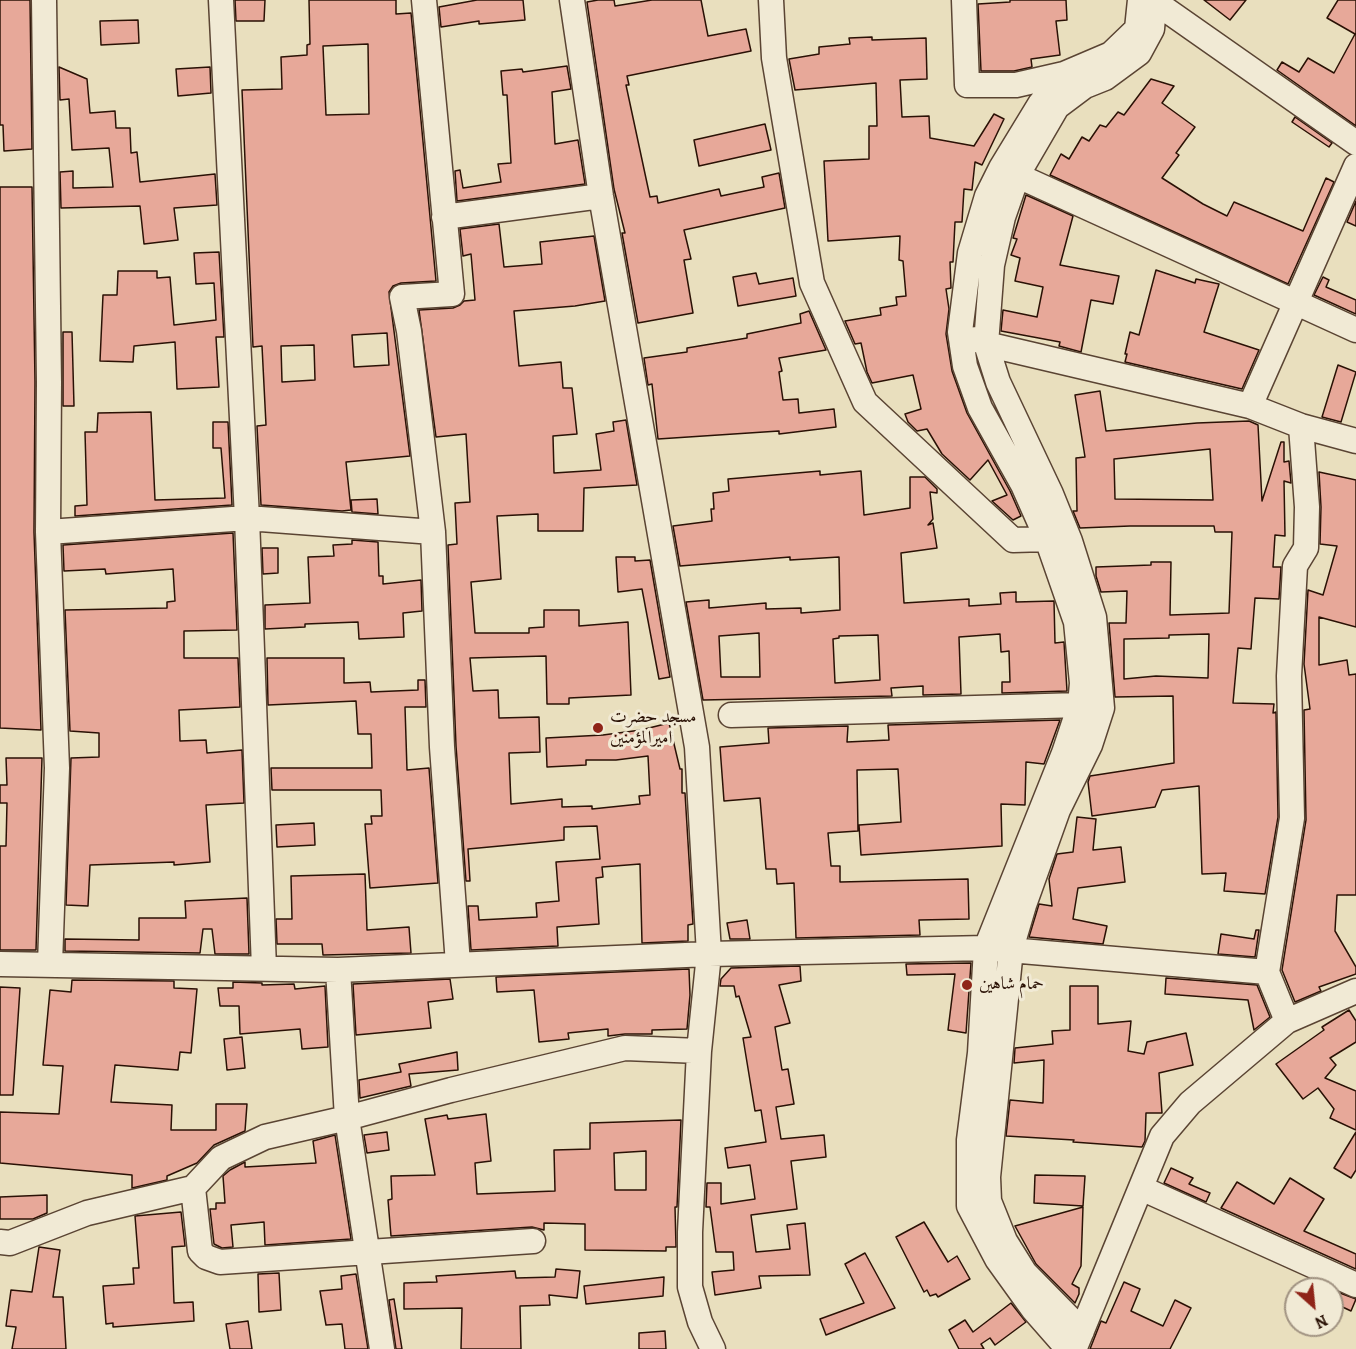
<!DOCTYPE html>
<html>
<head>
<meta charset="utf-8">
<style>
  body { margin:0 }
  #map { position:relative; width:1356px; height:1349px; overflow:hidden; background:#e9dfbe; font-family:Alegreya,serif }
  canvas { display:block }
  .north { position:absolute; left:1284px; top:1277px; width:60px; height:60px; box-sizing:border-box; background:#f1ead5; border:2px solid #a19382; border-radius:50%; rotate:153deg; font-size:16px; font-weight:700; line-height:24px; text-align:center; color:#2a1105 }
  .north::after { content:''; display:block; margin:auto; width:21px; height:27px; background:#8f2418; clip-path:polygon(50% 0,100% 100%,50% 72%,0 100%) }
</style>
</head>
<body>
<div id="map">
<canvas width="1356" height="1349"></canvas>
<div class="north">N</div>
</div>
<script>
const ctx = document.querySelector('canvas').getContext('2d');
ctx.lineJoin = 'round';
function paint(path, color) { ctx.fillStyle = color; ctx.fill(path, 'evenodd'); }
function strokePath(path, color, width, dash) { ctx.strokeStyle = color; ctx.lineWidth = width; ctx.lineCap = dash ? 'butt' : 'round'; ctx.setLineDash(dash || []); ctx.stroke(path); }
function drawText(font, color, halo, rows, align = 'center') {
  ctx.font = font + ' Alegreya,Amiri,serif'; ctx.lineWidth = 6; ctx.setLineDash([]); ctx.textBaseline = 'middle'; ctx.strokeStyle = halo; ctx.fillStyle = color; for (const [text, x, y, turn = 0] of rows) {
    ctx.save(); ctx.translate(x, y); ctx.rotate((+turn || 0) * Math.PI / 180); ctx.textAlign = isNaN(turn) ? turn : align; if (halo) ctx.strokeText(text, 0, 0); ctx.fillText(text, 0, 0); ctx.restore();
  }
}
const building = new Path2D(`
  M0,0H30L32,149L4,151L3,125H0Z
  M235,0H265L264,21H236Z
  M309,0H396V14L411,13L436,281L401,283L393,286L389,292L410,456L346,462L351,510L342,511L261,505L257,426L266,425L262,346L253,347L242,90L282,89L281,57L307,55V45L310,44ZM368,44L369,114L326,115L323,46ZM387,333L389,365L354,367L352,335ZM314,345L315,380L282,382L281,346Z
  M477,0H523L525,20L479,24V21L441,27L439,7Z
  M598,0H614L615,6L652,0H701L708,36L746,29L751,51L627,76L629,85H626L650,197L657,196L658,203L719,189L721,196L764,187L762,177L779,173L785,208L684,230L691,259L684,260L693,313L638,323L622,233H625L614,189L587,2Z
  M1010,0H1066L1067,20L1056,21L1060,55L1031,59L1032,67L1014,71H981L978,4L1010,2Z
  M1204,0H1246L1230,20Z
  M1338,0H1356V126L1277,70L1282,62L1299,72L1308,58L1334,73L1355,34L1327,18Z
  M138,20L139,43L101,45L100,21Z
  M872,37V40L926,38L927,79L900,80L902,117L929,116L930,138L974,146L994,114L1004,119L982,165L975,162L972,190L964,189L962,222H955L953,262H950L951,288L946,289L949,309L946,334L952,371L967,413L1010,491L1021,516L1013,520L992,501L1007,495L988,460L970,480L942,454L927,429L917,431L908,422L905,414L921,409L913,375L872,383L867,372L861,343L855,344L845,321L881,315L880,308L897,305L896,297L906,296L903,261L899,260L900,236L828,241L824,161L869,159V126H877L876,83L795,90L789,59L819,54V47L850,44L849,38Z
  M567,66L571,89L552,92L555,144L578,140L585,184L457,201L455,171L460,170L463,188L501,182L498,164L511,163L507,95H503L501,71L522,69L523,72Z
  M59,67L87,79L90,113L115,111L116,128H130L131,153L137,152L140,182L215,174L217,205L174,208L178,240L144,244L140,206L61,208L60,172L73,171V188L113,187L109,148L72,150L69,99L60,100Z
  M210,67L211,93L178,96L176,69Z
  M1151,79L1174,86L1162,103L1195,127L1176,153L1179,155L1162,178L1203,204L1227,216L1234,202L1303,231L1326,178L1334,182L1288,284L1050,175L1061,154L1069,159L1082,137L1089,141L1100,125L1106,127L1118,112L1124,115Z
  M1295,117L1332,143L1329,147L1292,122Z
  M765,124L771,150L699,166L694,140Z
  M0,187H32L35,382L34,532L41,730L0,728Z
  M1026,195L1073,216L1060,265L1119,276L1113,304L1091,300L1081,352L1059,346L1060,342L1001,331L1003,310L1037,317L1043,287L1015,281L1020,258L1011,255L1017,239L1013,238Z
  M1356,201V226L1347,222Z
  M499,224L504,267L542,264L540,242L594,236L605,301L575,306L514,311L519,366L561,362L563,388H572L577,434L553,436L554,473L601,470L596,434L614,431L613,422L626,420L637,485L584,488L583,531H538V514L497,516L501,579L471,582L475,633H529V628L544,627V610H579V626L628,622L631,695L569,698V704H547L546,656L470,658L473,691L498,690L499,718L539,717L540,752L509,753L511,804L562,799V807L592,806V809L640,804L639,796L650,795L648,756L616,760H586V765L547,767L546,738L603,735L641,730L669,723L680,769H682V793H685L693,924L688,925V941L642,943L640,864L602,867L603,877L596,878L599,924L557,927L558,946L471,950L468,906H478L479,920L537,917L536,903L559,901L556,862L600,859L597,826L564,827V840L468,849L470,881H466L456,746L448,545L457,544L455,503L470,502L466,434L436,437L419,310L453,308L460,305L464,301L475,300L471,254L463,256L460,229Z
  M219,252L224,337H216L219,387L177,389L175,342L134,346L133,362L100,361L103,295H117L118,271H157V278L170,277L174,325L216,320L214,283L196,284L194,253Z
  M1156,270L1195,283L1196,279L1219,284L1204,332L1259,350L1242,389L1125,362L1127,354H1125L1130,332L1139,335Z
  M756,273L759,284L793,278L796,296L738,306L733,277Z
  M1323,277L1329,280L1326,287L1356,300V314L1314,295Z
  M809,311L826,350L779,358L782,371L779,372L783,400L798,399L799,413L834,409L836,427L779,434V431L658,439L652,384L648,385L644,358L687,352V348L747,338V334L801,323L800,314Z
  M63,332H72L74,406H63Z
  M1338,365L1356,372L1341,422L1322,417Z
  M1100,391L1106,431L1197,423L1249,421L1258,425L1262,501L1281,442H1284V462L1289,461L1291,483L1284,481L1285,536L1275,535L1273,567H1281L1279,599L1255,598L1251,649L1238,648L1233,703L1274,704L1273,713L1276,712L1278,817L1265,894L1224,891L1226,873L1202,874L1199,786L1162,790L1155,807L1092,816L1088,782L1090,776L1174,763L1173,696L1115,697L1109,623H1126L1127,591L1101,592L1096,576V567L1151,565V562H1171L1170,615L1229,613L1232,532H1215L1214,526H1130L1080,528L1073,511H1077L1076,458L1085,457L1075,395ZM1210,449L1213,500L1115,499L1114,459ZM1209,634L1208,678L1156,676L1124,679V639L1169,638V635Z
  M151,412L155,500L225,498L221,448H213V422H228L232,505L75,516V506L87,505L85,432H97L98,413Z
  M820,471V475L861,471L864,515L910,508V477H925L937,489V493L930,492L933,519L928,525L933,523L937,548L901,553L904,603L969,599V606L1001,604L1000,593L1016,592V602L1054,601L1055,643L1064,642L1067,691L1002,693V682H1010L1009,651L1001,652L1000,634L959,637L961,694L923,695V686L891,688L892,696L703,700L686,602L709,600V608L766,603V609L801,608V613L840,610L839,557L790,560V557L680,566L673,526L712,521L711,509H714L713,493L729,491L728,479ZM759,633L760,677H721L719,636ZM878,635L880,680L835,683L833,639L839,638V636Z
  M1319,472L1356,480V627L1319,617V665L1347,660L1349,675L1356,674V895H1337L1335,931L1356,967V974L1319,987L1321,991L1295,1002L1282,970L1306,820L1304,710L1310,709L1304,664L1308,590L1323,595L1337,546L1320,544L1321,507Z
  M377,499L378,514L352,512L351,500Z
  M233,533L237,630L184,631V658H238L240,707L179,710L180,741L206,740L207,753L242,750L244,803L206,805L210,862L174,865V862L90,865L88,906L66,905L71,758L99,757V733L70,731L65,610L167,608V602L175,601L173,569L106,574L105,569L64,571L63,545Z
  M352,540L378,542L379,576H383V584L421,580L422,611L403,613L404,637L359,639L358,622L305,624V627L265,629V605L310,603L308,557L334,556L333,545L352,544Z
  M262,548H278V573L263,574Z
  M616,557H635V561L650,560L670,677L659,679L642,589L618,592Z
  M267,658H344V683L370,682L371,692L418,690V680H425L426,707H405L407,770L429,768L438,883L370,888L365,824H372L371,816H382L381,790H272L271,768H372L371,734H358L356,701L268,705Z
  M1060,720L1044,764L1026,762L1025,805L1001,804L1002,846L861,855L859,825L901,822L898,769L857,770L858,831L828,833L831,866H840V882L968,879L969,919L919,920L920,935L796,938L794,883L777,884L776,869H766L760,798L724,801L720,747L769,743L768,728L848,726L847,742L889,740L888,725Z
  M6,758H42L36,950H0V846H6L7,803H0V785H7Z
  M1077,817L1096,819L1093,850L1121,847L1125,882L1078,888L1073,919L1107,926L1103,944L1029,937L1039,904L1052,906L1049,879L1057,854L1073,852Z
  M314,823L315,845L277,847L276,825Z
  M365,874L367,930L409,927L411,953L323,955L322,944H277L276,919H292L291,876Z
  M247,898L249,954H215L212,929H203L200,953L65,951V939L139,940V918H186L185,901Z
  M747,920L750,939H730L727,923Z
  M1256,930H1259L1255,957L1218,954L1221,934L1254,939Z
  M971,963L966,1033L948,1030L955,974L907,975L906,964Z
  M800,966L801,981L779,985L790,1023L775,1027L782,1070L788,1069L794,1104L776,1107L781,1139L824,1135L826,1157L791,1161L797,1209L751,1215L756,1252L790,1249L787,1225L805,1223L810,1275L759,1276L761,1288L715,1295L712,1272L734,1270L733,1252H716L710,1207H706L707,1183H721V1204L755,1199L750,1165L728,1168L725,1148L766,1142L761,1110L755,1111L743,1038L751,1037L739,996L736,997L734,986H720L721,979L731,968Z
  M689,969L690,995L687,1029L652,1030V1034H625L608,1036V1029L568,1033L569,1039L539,1042L534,990L497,992L496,977Z
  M1166,978L1257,985L1270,1017L1254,1030L1248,1000L1165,994Z
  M450,979L453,999L428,1002L431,1028L356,1035L353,984Z
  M72,980L174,981V988L197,989L191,1053L180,1052L178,1070L115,1065L111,1102L172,1105L171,1130H216V1104H247L245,1131L214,1145L197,1163L167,1176V1180L132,1188V1175L0,1163V1112L59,1114L63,1066L43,1065L50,990L71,992Z
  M233,982L262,983V985L294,984L295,989L325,986L328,1047L302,1049L300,1029L240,1034L239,1006H220L218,988H233Z
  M1070,986H1098V1024L1131,1021L1128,1051L1144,1054L1147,1042L1186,1033L1193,1065L1159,1073L1162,1113H1146L1145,1141L1142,1147L1073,1142L1074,1140L1006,1136L1010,1100L1043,1103L1044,1060L1014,1063L1015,1048L1053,1044L1052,1031L1070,1030Z
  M0,987L20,988L13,1095H0Z
  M1349,1010L1356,1021V1042L1330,1058L1336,1065L1325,1078L1356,1091V1130L1330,1118L1334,1109L1318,1088L1303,1099L1276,1064L1324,1030L1322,1027Z
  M242,1037L245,1068L227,1070L224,1039Z
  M457,1052L458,1070L409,1074L411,1086L360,1098L359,1080L401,1072L399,1064Z
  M486,1114L491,1161L475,1163L477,1194L555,1191L554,1150L590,1149V1123L681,1120L677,1207H675L676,1247H666V1251L585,1250V1224L544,1223V1230L532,1227L391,1236L388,1200L392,1199L391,1176L435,1175L425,1119L447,1115L448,1119ZM646,1151V1190H615L614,1153Z
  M387,1132L389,1150L367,1153L364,1135Z
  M1356,1132V1170L1351,1178L1334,1168Z
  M335,1135L351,1239L265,1245L264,1222L231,1225L233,1247L222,1248L214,1244L210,1209H216V1203H225L223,1176L230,1170L245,1162V1167L316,1163L313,1141Z
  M1171,1168L1193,1178L1189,1184L1210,1193L1206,1202L1164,1183Z
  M1035,1175L1085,1176L1083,1206L1034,1203Z
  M1290,1178L1324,1199L1304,1231L1356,1254V1269L1221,1208L1237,1182L1274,1204Z
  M47,1195V1213L33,1219H0V1197Z
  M1083,1207L1081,1266L1072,1284L1079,1288V1294L1075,1303L1036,1264L1015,1226Z
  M181,1212L185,1246L172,1247L174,1303L193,1302L194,1321L113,1327V1323L106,1324L103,1286L134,1284L133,1268H139L135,1216Z
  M924,1222L948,1262L957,1256L970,1279L938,1297L936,1294L930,1296L927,1290L924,1292L896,1237Z
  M39,1247L60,1250L53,1297H63L66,1349H12L16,1327L6,1326L11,1290L32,1292Z
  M865,1253L895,1308L826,1335L820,1319L864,1303L845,1264Z
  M556,1269L580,1271L577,1298L549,1295L550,1305L520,1306L521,1349H461L462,1308L404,1309V1283L437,1282L436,1276L515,1271L516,1278L555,1277Z
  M279,1273L281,1310L259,1312L258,1274Z
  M356,1274L368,1349H345L342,1324L326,1325L320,1291L342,1289L341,1276Z
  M664,1277L663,1296L586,1304L584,1286Z
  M1124,1282L1140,1289L1131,1311L1163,1326L1175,1300L1191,1308L1170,1349H1090L1101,1321L1106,1323Z
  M1332,1290L1356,1299L1351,1311L1332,1302Z
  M394,1299L402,1349H396L389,1300Z
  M1011,1303L1026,1322L995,1345L990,1338L981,1344L984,1349H959L949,1330L965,1320L973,1332Z
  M248,1321L252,1349H230L226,1324Z
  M665,1331L666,1349H639V1333Z`);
const minor = new Path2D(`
  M44,0L49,382L48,532L57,768L50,964
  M221,0L247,518L264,968
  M424,0L452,294L402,297L409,331L433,532L442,747L458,964
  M572,0L601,196L697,747L709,954L699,1051L690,1232V1287L700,1322L713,1349
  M771,0L774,58L812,283L865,402L1013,540L1047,539
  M964,0L967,85H1016L1064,74L1067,76
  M1155,2L1356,143
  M1003,169L1356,330
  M444,217L601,196
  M976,339L986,344L1250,406L1301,426L1356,441
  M1250,406L1356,166
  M48,532L247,518L433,532
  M731,715L1080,705L1094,707
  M0,964L338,970L709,954L986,948L1267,972L1287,1021
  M338,970L347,1118L382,1349
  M1267,972L1292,818L1289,676L1295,566L1306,548L1307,507L1301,426
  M193,1188L200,1251L206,1257L220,1262L533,1241
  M1141,1188L1356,1285
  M0,1242L10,1243L87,1213L193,1188L221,1158L265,1137L347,1118L451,1090L625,1048L699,1051
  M1082,1331L1025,1273L1005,1241L989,1201L988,1177L1011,949L1024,905L1058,810L1090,745L1102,708L1094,617L1070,541L1051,494L998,382L986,344L992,265L1003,217L1018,174L1057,107L1085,86L1105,78L1139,53L1152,29L1153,17
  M1076,1345L1162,1136L1190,1103L1287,1021L1356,991
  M1068,1349L1033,1309L997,1259L969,1206V1140L980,1053L986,948L1064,753L1080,705L1082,683L1076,622L1047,539L1023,485L980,408L965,366L960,332L970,253L987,196L1001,168L1040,104L1064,74L1111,54L1137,29L1140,0`);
const markers = [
  [598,728,6,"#8f2418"],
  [967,985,6,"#8f2418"]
];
const poiNames = [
  ["مسجد حضرت",610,718],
  ["امیرالمؤمنین",610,739],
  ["حمام شاهین",979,985]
];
paint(building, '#e7a899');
strokePath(building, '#2a1105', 1.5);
strokePath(minor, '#5a4433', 27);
strokePath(minor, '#f1ead5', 24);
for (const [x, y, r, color] of markers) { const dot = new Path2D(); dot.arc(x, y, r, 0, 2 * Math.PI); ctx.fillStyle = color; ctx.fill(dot); strokePath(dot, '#f1ead5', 2); }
drawText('18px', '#2a1105', '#f1ead5', poiNames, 'left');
</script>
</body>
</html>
